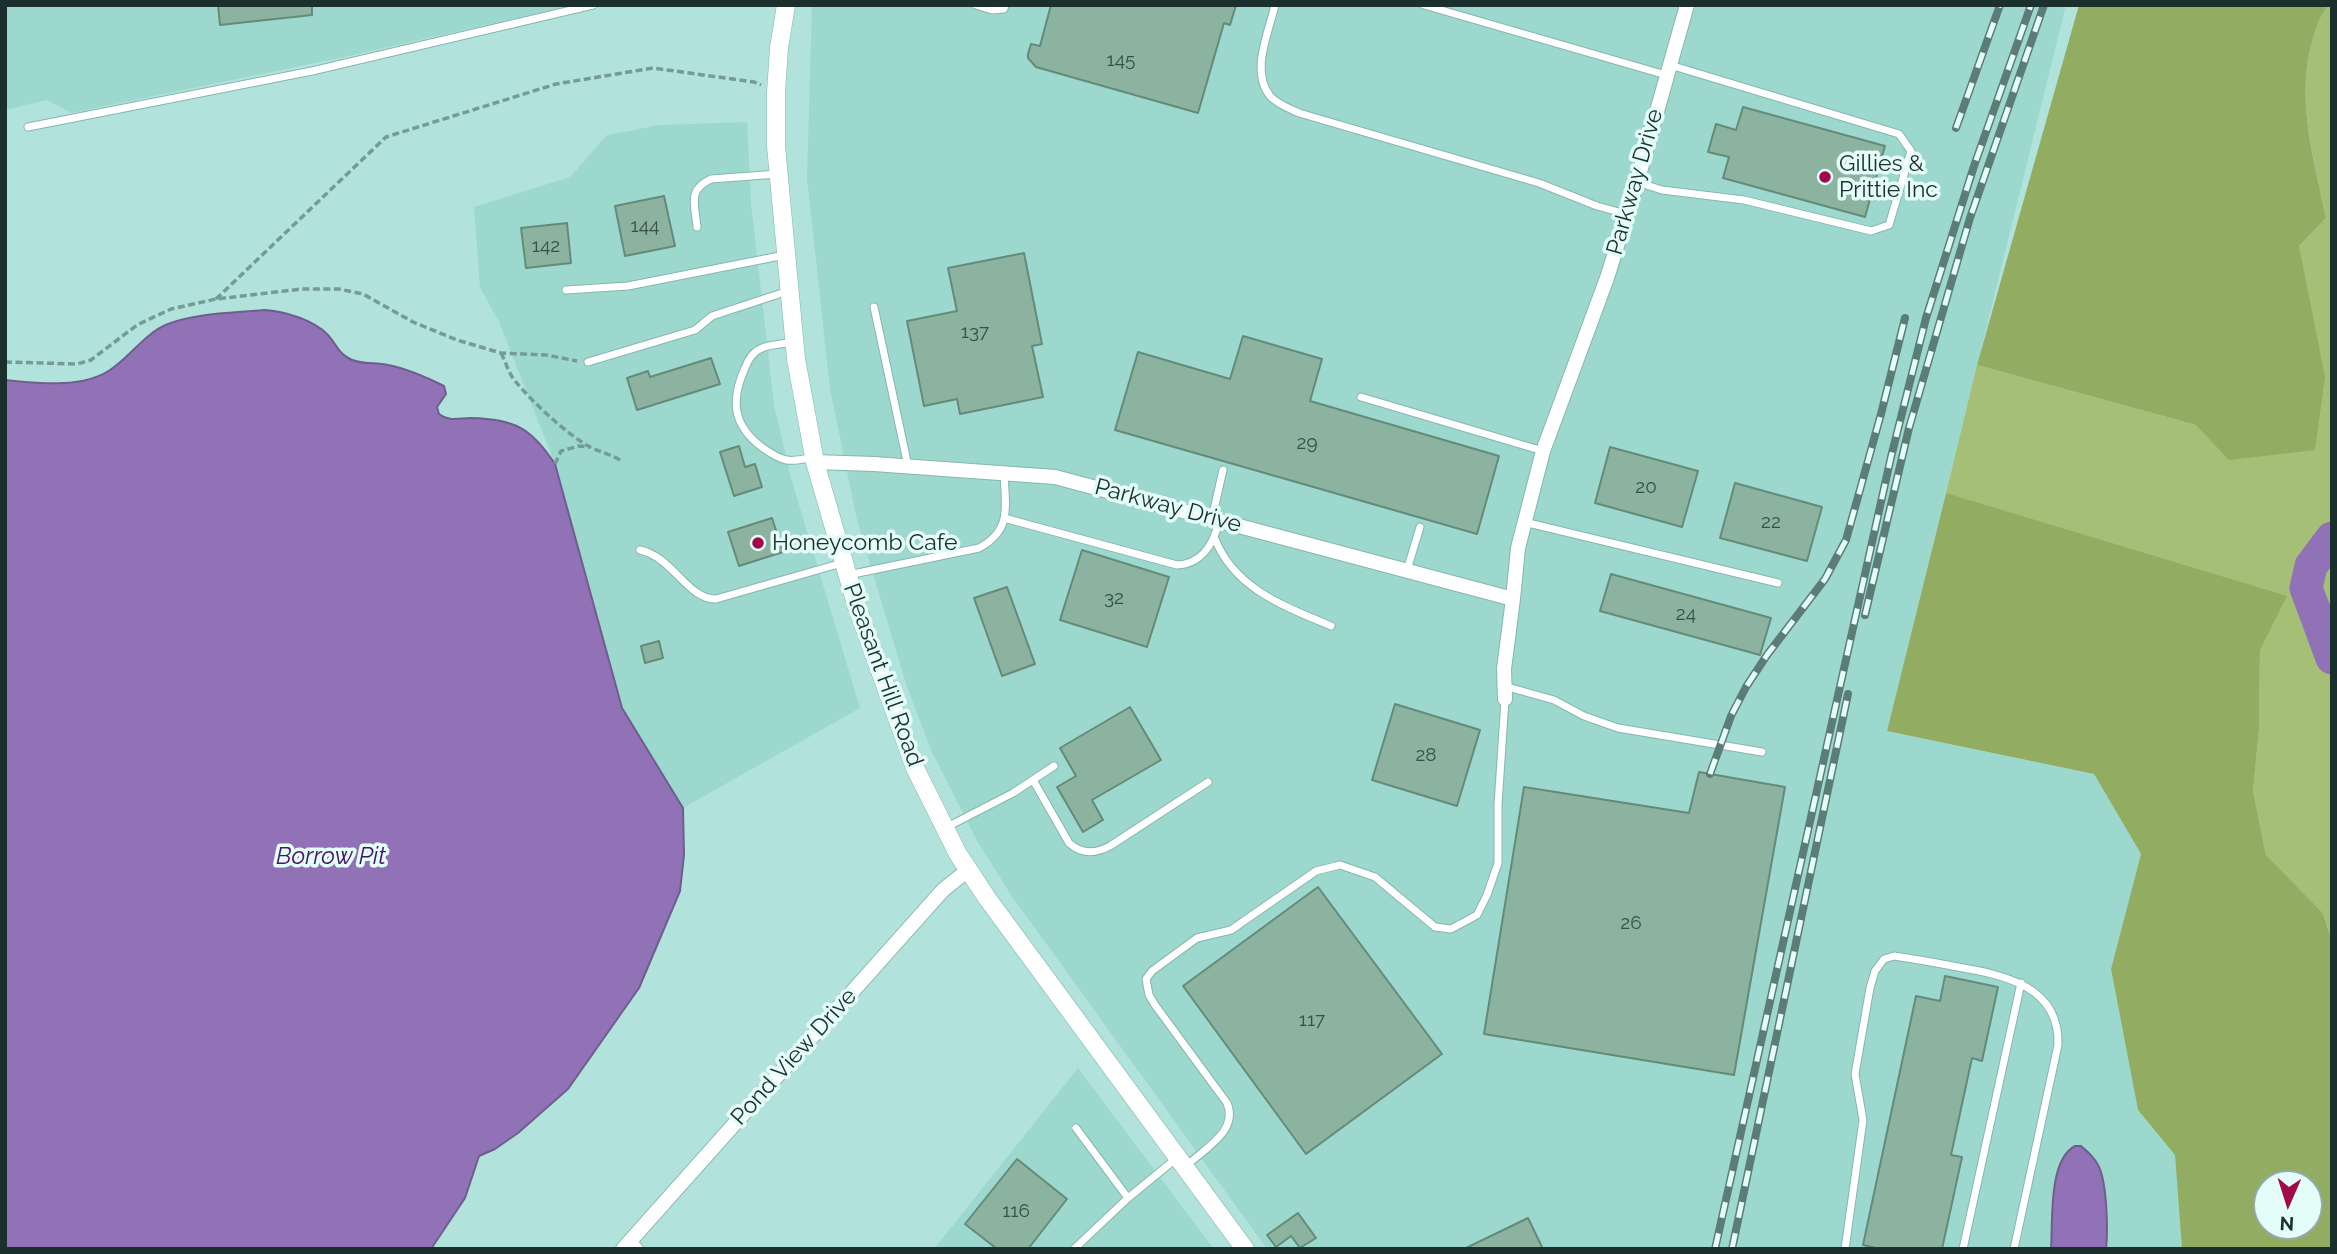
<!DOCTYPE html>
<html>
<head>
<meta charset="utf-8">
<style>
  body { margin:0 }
  #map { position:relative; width:2337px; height:1254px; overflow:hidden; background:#b1e2db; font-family:Raleway,sans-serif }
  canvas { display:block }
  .frame { position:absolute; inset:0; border:7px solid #1b2f2c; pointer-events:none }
  .north { position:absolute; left:2253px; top:1170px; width:70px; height:70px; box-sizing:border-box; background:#e5fdf9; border:2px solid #94aba7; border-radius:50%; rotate:183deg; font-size:19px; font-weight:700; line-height:28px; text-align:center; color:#1b2f2c }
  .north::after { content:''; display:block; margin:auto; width:24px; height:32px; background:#a1094a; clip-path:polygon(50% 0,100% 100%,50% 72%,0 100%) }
</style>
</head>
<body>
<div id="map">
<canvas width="2337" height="1254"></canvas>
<div class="frame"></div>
<div class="north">N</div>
</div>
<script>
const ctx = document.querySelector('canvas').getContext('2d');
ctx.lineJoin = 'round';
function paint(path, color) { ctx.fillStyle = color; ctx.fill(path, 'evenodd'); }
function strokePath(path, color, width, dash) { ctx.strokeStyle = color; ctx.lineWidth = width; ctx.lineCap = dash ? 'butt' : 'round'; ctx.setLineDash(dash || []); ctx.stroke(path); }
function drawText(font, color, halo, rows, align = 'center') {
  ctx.font = font + ' Raleway,sans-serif'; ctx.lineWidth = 7; ctx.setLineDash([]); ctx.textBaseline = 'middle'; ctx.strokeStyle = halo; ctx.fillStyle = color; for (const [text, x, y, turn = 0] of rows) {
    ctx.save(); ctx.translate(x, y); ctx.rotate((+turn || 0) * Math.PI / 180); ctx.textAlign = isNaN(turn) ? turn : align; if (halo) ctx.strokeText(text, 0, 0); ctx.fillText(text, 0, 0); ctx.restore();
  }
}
const built = new Path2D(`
  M5,5H574L340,58L71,113L47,100L5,110Z
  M812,5H2066L1887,731L2094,774L2141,854L2111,969L2138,1110L2175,1155L2182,1249H1267L1011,895L976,839L932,752L907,687L857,520L830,389L807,178Z
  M747,122L751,203L774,405L791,478L860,708L683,808L622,708L555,464L499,322L480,287L474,207L570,177L607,135L660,125Z
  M1078,1068L1214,1249H934Z`);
const green = new Path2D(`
  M2329,5H2332V940L2322,912L2266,855L2253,791L2259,729L2260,650L1946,493L1977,365L2196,425L2315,338L2299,246L2326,218C2314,158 2295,98 2313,38C2317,25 2320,16 2329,5Z`);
const forest = new Path2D(`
  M2079,5H2329C2320,16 2317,25 2313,38C2295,98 2314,159 2326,218L2299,246L2325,377L2315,450L2229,460L2196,425L1977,365Z
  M1946,493L2287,596L2260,650L2259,729L2253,791L2266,855L2322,912L2332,940V1249H2182L2175,1155L2138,1110L2111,969L2141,854L2094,774L1887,731ZM2267,1184H2309V1226H2267Z`);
const water = new Path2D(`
  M264,310C284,311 314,320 328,335C336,344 339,354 350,359C361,365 376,362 388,365C408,369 426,377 444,386L446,394L437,407L439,414C449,422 459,418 471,418C515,419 531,428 555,464L622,708L683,808L684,855L680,891L639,988L568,1089L518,1133L495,1149L479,1156L465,1198L431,1249H5V380C37,383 82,389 110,370C130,357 145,333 168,324C195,313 235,313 264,310Z
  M2075,1146H2081C2088,1152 2095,1158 2099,1167C2107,1185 2108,1229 2106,1249H2051C2053,1222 2048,1160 2075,1146Z`);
const river = new Path2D(`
  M2332,538L2311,566L2306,588L2332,658`);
const building = new Path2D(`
  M218,5H312V15L220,25Z
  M1051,5H1236L1230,25L1224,23L1198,113L1036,67L1028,58V54L1031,44L1040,46Z
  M1743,107L1885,146L1865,217L1723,178L1729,157L1708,152L1716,124L1736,130Z
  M664,196L675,246L625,256L615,206Z
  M567,223L571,263L526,268L521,228Z
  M1024,253L1042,344L1032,346L1043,397L960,414L957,399L924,406L907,321L957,311L948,268Z
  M1243,336L1322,359L1310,401L1499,456L1477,534L1115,430L1138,352L1230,379Z
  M711,358L720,384L637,410L627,378L648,371L650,377Z
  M739,446L745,467L755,464L762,487L734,496L720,452Z
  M1610,447L1698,471L1682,527L1595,503Z
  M1735,483L1822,507L1807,561L1720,538Z
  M772,518L783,552L739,566L728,532Z
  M1082,550L1169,577L1147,647L1060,620Z
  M1611,574L1771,618L1760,655L1600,611Z
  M1007,587L1035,664L1002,676L974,598Z
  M659,641L663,658L645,663L641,646Z
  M1395,704L1480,730L1457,806L1372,780Z
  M1130,707L1161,760L1092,800L1103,820L1083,832L1057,787L1076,776L1060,748Z
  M1699,772L1785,787L1734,1075L1484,1034L1524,787L1689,813Z
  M1318,887L1442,1054L1306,1154L1183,986Z
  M1945,976L1998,987L1982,1061L1972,1058L1951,1155L1962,1157L1942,1249H1880L1863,1245L1916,996L1940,1001Z
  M1017,1159L1067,1199L1028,1249H997L965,1224Z
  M1298,1213L1316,1238L1300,1248L1291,1236L1276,1247L1267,1235Z
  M1528,1218L1543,1249H1464Z`);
const path = new Path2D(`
  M216,299L386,137L556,84L653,68L754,82L761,85
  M501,353C506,362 509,375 516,382C532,402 568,435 590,447C600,452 610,454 620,460
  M5,362L77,364L91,360L137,325L171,309L216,299L302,289H339L363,294L413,322L457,340L501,353L546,355L577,361
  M555,464L561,451L579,446L589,447`);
const service = new Path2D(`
  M976,5L992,10L1004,9L1005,5
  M1275,5C1269,32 1250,71 1270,96C1277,104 1290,109 1299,113L1539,183L1597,206L1626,214
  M1424,5L1666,75
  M28,127L312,71L593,5
  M1637,182L1662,190L1744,200L1871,231L1889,225L1911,151L1899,134L1670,65
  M697,227C695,204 687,190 711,179L778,174
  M566,290L628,286L785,255
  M874,307L908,466
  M794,342C784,344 771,344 762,348C754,351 748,360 745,368C730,401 733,426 763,448C783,462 789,463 813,457
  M588,362L695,330L712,316L788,291
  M1361,397L1543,451
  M1004,518L1177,565C1202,564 1214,543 1219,521
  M1212,518L1223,470
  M1524,522L1778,583
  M1215,539C1235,589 1284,606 1331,626
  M640,550C673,557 688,600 716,599L842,563
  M1407,570L1420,527
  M848,575L979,548C1013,530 1005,505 1004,472
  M1504,686L1554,700L1584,716L1618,728L1762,752
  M1033,780L1069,843C1081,854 1095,854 1110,846L1208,782
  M945,828L1013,793L1054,766
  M1076,1128L1128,1198
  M1186,1166C1204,1149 1239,1131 1227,1103L1155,1005L1149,995L1146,979L1152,971L1197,938L1231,930L1316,871L1340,865L1375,877L1435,927L1451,929L1477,915L1487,895L1498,863V805L1505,699
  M632,1239L640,1249
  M1074,1249L1128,1198L1178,1157
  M1845,1249L1863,1120L1855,1074L1870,988L1875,971L1884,959L1894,956C1915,959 1937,963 1958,967C2004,975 2060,986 2058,1045L2014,1249
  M1963,1249L2021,983`);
const minor = new Path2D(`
  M815,462L874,464L1055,477L1513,599L1518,548L1543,451L1607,278L1637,182L1687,5
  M1505,699L1504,669L1513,599
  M623,1249L943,890L968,870`);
const tertiary = new Path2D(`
  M786,5L779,48L776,92V146L796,359L815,462L856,604L915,768L958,854L987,898L1245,1249`);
const rail = new Path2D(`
  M1956,128L2000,5
  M1865,615L1909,428L1970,218L2044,5
  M1710,774L1731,716L1746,687L1767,655L1825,579L1846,540L1881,414L1905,318
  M1715,1249L1891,457L1926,318L1974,166L2031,5
  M1732,1249L1848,694`);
const markers = [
  [1825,177,7,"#a1094a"],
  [758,543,7,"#a1094a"]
];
const numberNames = [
  ["145",1121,60],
  ["144",645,226],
  ["142",546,246],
  ["137",975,332],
  ["29",1307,443],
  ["20",1646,487],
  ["22",1771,522],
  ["32",1114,598],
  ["24",1686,614],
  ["28",1426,755],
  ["26",1631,923],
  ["117",1312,1020],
  ["116",1016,1211]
];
const poiNames = [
  ["Gillies &",1839,164],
  ["Prittie Inc",1839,190],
  ["Honeycomb Cafe",772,543]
];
const streetNames = [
  ["Parkway Drive",1635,182,-74],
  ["Parkway Drive",1168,506,15],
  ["Pleasant Hill Road",883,675,70],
  ["Pond View Drive",794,1057,-48]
];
const waterNames = [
  ["Borrow Pit",331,857]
];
paint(built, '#9dd8cf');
paint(green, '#a5bf77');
paint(forest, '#92ad61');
paint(water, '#9272b7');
strokePath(water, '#6e5e8d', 2);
strokePath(river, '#9272b7', 33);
paint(building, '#8bb3a0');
strokePath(building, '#648b79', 2);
strokePath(service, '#86b6af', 9);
strokePath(minor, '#86b6af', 16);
strokePath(tertiary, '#86b6af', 19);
strokePath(path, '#759b95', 3.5, [7, 3.5]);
strokePath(service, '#fff', 7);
strokePath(minor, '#fff', 14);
strokePath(tertiary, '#fff', 18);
strokePath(rail, '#5b7c77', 8);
strokePath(rail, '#e5fdf9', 5, [16]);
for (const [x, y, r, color] of markers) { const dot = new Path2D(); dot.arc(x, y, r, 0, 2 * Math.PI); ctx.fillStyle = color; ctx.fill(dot); strokePath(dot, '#e5fdf9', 2.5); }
drawText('19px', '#375049', null, numberNames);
drawText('23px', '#1b2f2c', '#e5fdf9', poiNames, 'left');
drawText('23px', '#1b2f2c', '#e5fdf9', streetNames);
drawText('italic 24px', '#431468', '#e5fdf9', waterNames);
</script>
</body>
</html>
